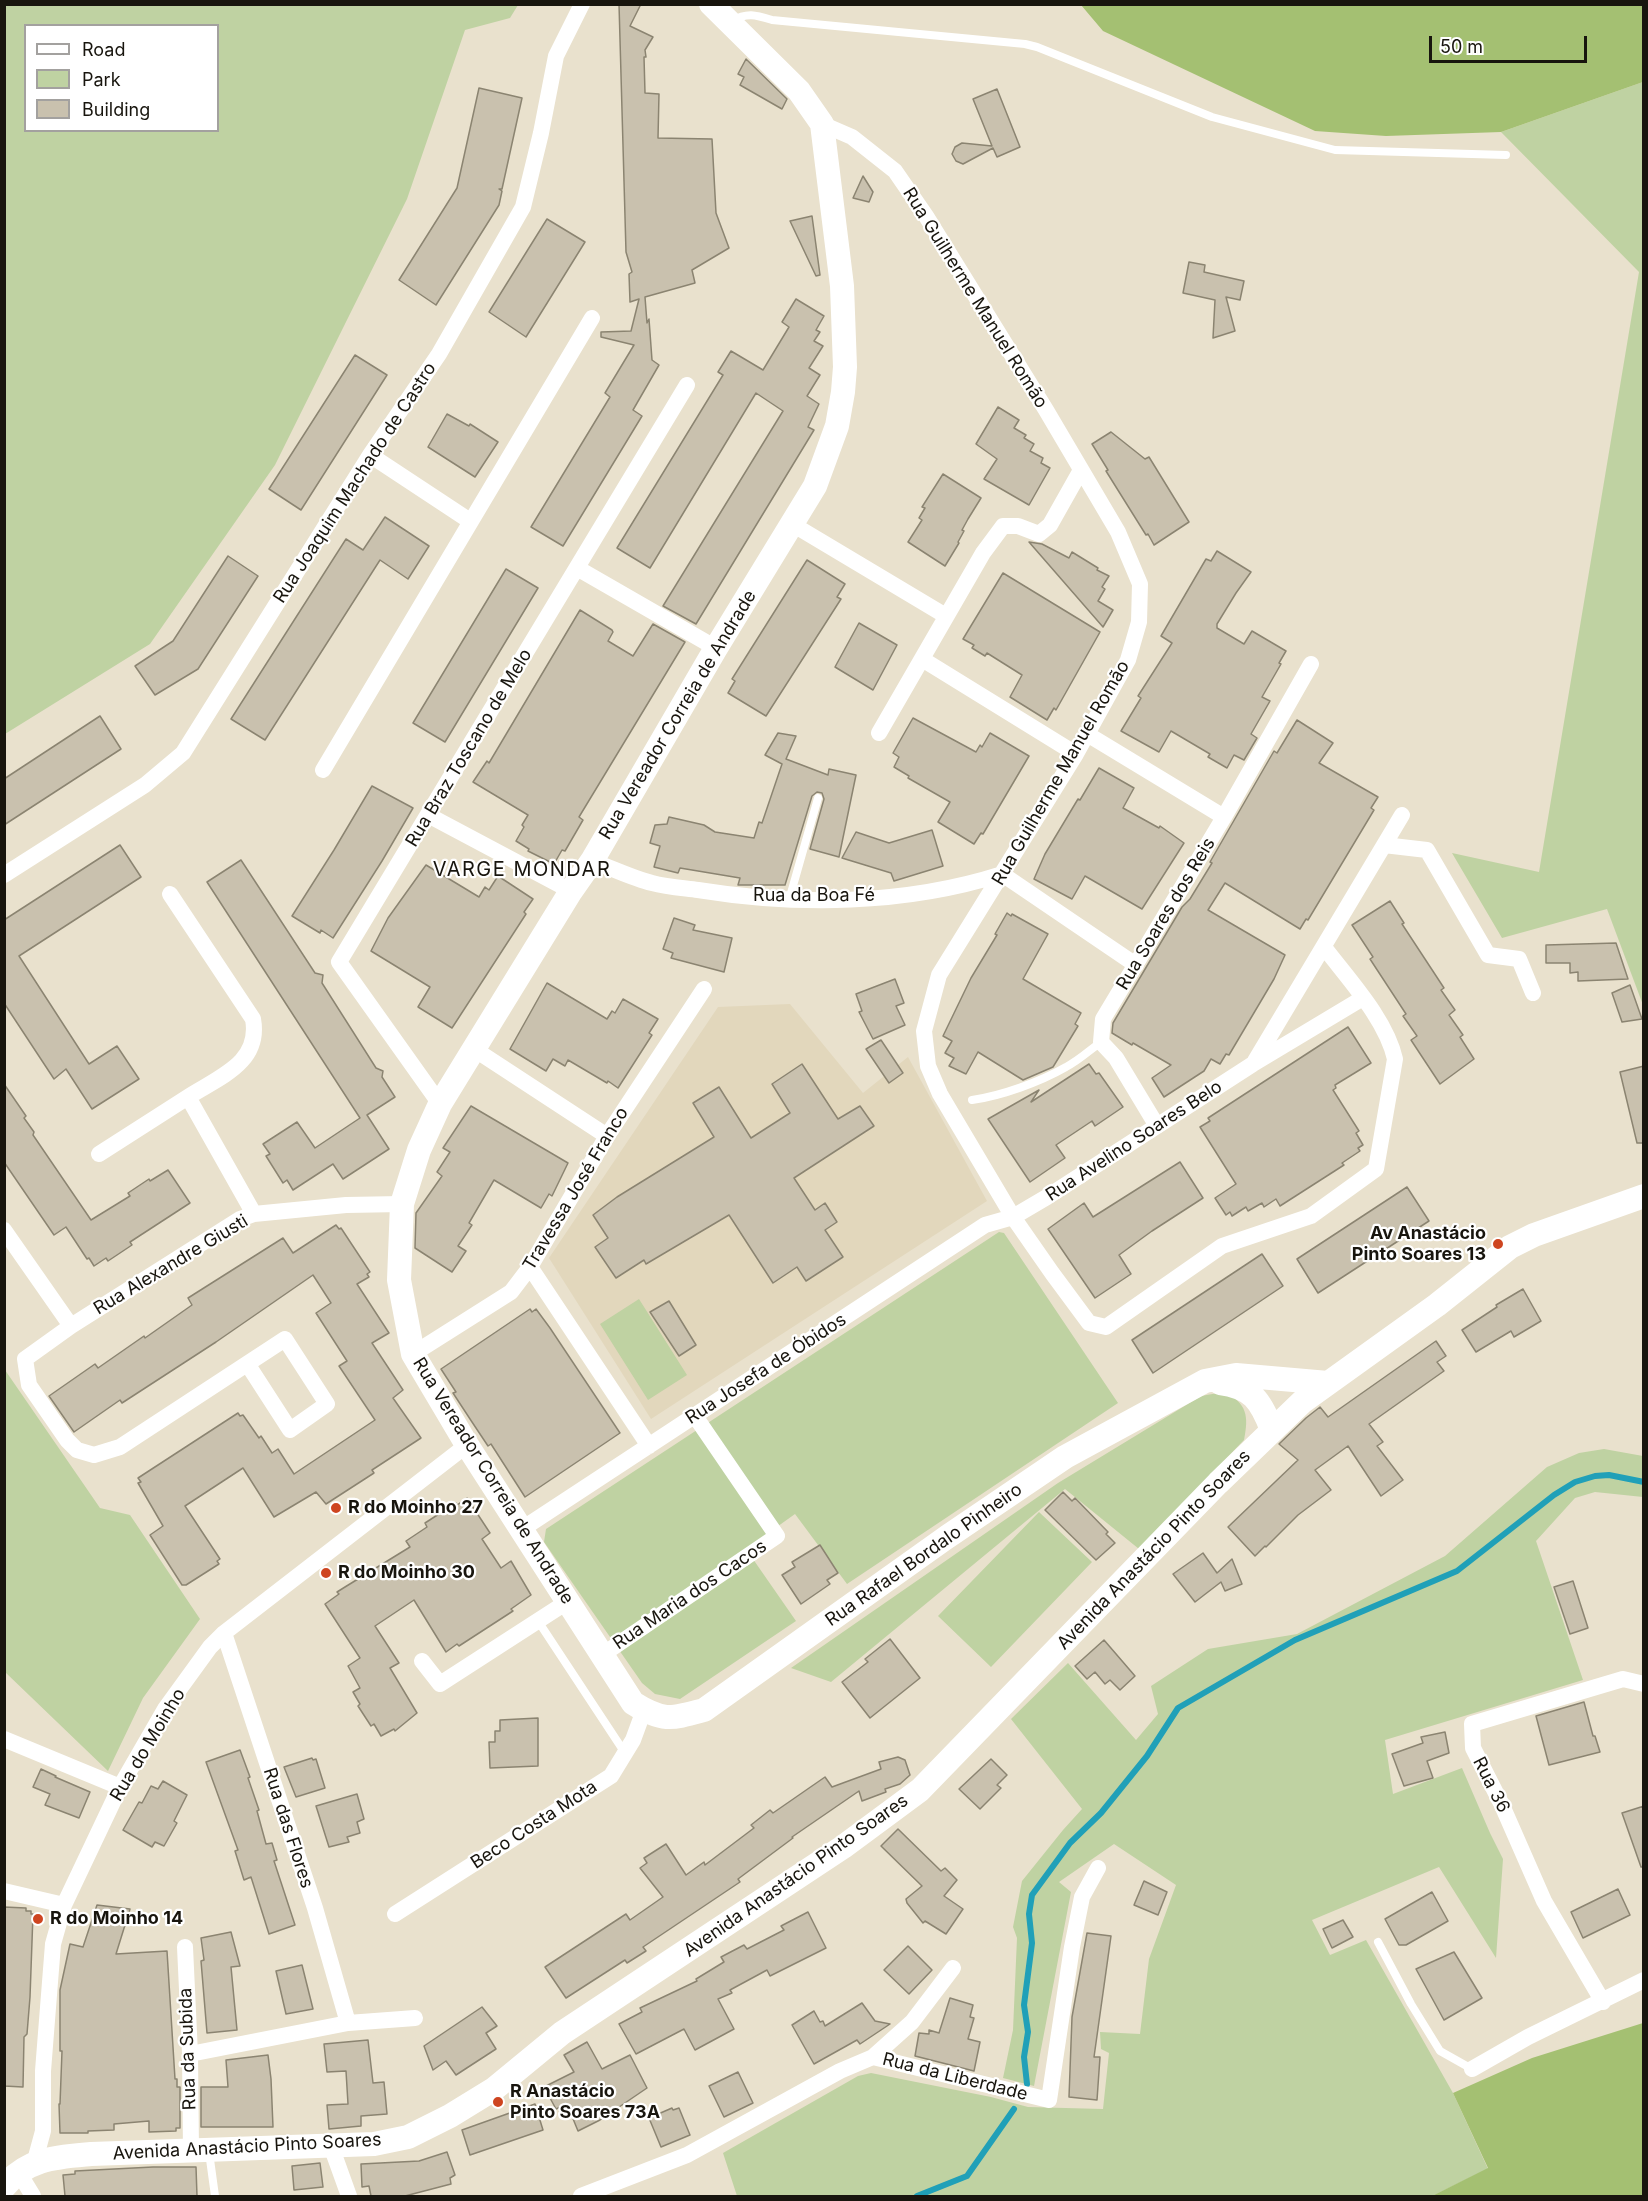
<!DOCTYPE html>
<html>
<head>
<meta charset="utf-8">
<style>
  body { margin:0 }
  #map { position:relative; width:1648px; height:2201px; overflow:hidden; background:#e9e1cd; font-family:Inter,sans-serif }
  canvas { display:block }
  .frame { position:absolute; inset:0; border:6px solid #18150e; pointer-events:none }
  .legend { position:absolute; left:24px; top:24px; width:195px; height:108px; box-sizing:border-box; background:#fff; border:2px solid #a3a19f; margin:0; padding:8px 10px; list-style:none; font-size:18px; color:#18150e }
  .legend li { display:flex; align-items:center; gap:12px; height:30px }
  .legend b { width:30px; border:2px solid #a3a19f }
  .scale { position:absolute; left:1429px; top:36px; width:158px; height:27px; box-sizing:border-box; border:3px solid #18150e; border-top:0; padding-left:8px; font-size:18px; line-height:21px; white-space:nowrap; color:#18150e; -webkit-text-stroke:4px #fff; paint-order:stroke }
</style>
</head>
<body>
<div id="map">
<canvas width="1648" height="2201"></canvas>
<div class="frame"></div>
<ul class="legend">
<li><b style="height:8px;background:#fff"></b>Road</li>
<li><b style="height:16px;background:#bfd2a2"></b>Park</li>
<li><b style="height:16px;background:#c9c1ae"></b>Building</li>
</ul>
<div class="scale">50 m</div>
</div>
<script>
const ctx = document.querySelector('canvas').getContext('2d');
ctx.lineJoin = 'round';
function paint(path, color) { ctx.fillStyle = color; ctx.fill(path, 'evenodd'); }
function strokePath(path, color, width, dash) { ctx.strokeStyle = color; ctx.lineWidth = width; ctx.lineCap = dash ? 'butt' : 'round'; ctx.setLineDash(dash || []); ctx.stroke(path); }
function drawText(font, color, halo, rows, align = 'center') {
  ctx.font = font + ' Inter,sans-serif'; ctx.lineWidth = 4.5; ctx.setLineDash([]); ctx.textBaseline = 'middle'; ctx.strokeStyle = halo; ctx.fillStyle = color; for (const [text, x, y, turn = 0] of rows) {
    ctx.save(); ctx.translate(x, y); ctx.rotate((+turn || 0) * Math.PI / 180); ctx.textAlign = isNaN(turn) ? turn : align; if (halo) ctx.strokeText(text, 0, 0); ctx.fillText(text, 0, 0); ctx.restore();
  }
}
const built = new Path2D(`
  M790,1004L863,1093L908,1057L987,1201L651,1419L549,1258L718,1007Z`);
const green = new Path2D(`
  M4,5H518L510,18L465,30L407,199L275,465L150,644L5,734ZM26,26H218V130H26Z
  M1643,82H1644L1643,1005L1607,909L1502,938L1452,853L1539,872L1639,272L1501,132Z
  M999,1232L1004,1233L1118,1403L847,1584L795,1514L746,1549L796,1621L680,1699L655,1694L642,1683L544,1542L546,1529Z
  M639,1299L687,1375L648,1400L600,1324Z
  M5,1370L100,1508L130,1515L200,1619L143,1698L108,1771L5,1672Z
  M1224,1392C1247,1403 1249,1416 1244,1440L1139,1549L1065,1489L831,1682L791,1668L1058,1483L1201,1396Z
  M1604,1449L1643,1456V1497L1595,1492L1575,1498L1536,1541L1583,1680L1385,1740L1393,1794L1462,1768L1490,1833L1503,1859L1496,1958L1439,1867L1312,1920L1330,1955L1366,1940L1453,2093L1488,2169L1432,2196H737L723,2153L858,2076L871,2073L991,2097L1028,2107L1103,2109L1109,2053L1101,2049L1100,2032L1140,2034L1149,1959L1176,1885L1114,1844L1059,1882L1071,1892L1034,2086L1003,2078L1013,2030L1017,1938L1013,1927L1022,1881L1063,1830L1082,1809L1011,1719L1068,1663L1136,1740L1158,1714L1151,1686L1208,1649L1297,1634L1445,1556L1547,1467L1579,1453Z
  M1039,1512L1092,1562L991,1667L938,1616Z`);
const forest = new Path2D(`
  M1081,5H1643V82L1501,132L1386,136L1315,131L1103,31Z
  M1643,2023V2196H1432L1488,2168L1453,2093L1532,2058Z`);
const stream = new Path2D(`
  M1027,2084L1024,2057L1028,2032L1024,2005L1032,1943L1029,1914L1032,1895L1070,1843L1101,1813L1147,1756L1178,1708L1295,1640L1457,1571L1554,1495L1575,1482L1595,1476L1609,1475L1644,1482
  M917,2196L967,2176L1014,2109`);
const building = new Path2D(`
  M619,4H641L630,26L653,37L645,50L646,57H644L645,93L659,94L658,138L712,139L716,213L729,248L692,270L695,283L645,297L647,323L649,319L652,360L659,365L633,410L642,416L563,546L531,527L610,397L605,393L634,345L601,337V332L631,331L639,299L630,302L629,274L632,272L626,252Z
  M746,59L787,99L782,109L740,85L744,77L738,74Z
  M479,88L522,98L502,189H499L502,191L499,205L436,305L399,280L457,188Z
  M997,89L1020,147L997,157L993,148L963,164L956,161L952,154L955,147L962,143L992,146L973,99Z
  M863,176L873,192L869,202L853,198Z
  M812,216L820,275L816,276L790,221Z
  M547,219L585,242L526,337L489,312Z
  M1189,262L1205,265L1204,272L1244,281L1240,300L1226,297L1235,331L1213,338L1215,300L1183,293Z
  M796,299L824,316L816,330L820,332L814,341L823,346L809,368L820,375L807,396L819,404L808,427L814,430L696,624L663,606L783,411L756,393L650,568L617,548L723,375L718,372L731,351L763,370L789,327L782,322Z
  M355,355L387,375L301,510L269,489Z
  M998,407L1019,420L1014,428L1026,435L1024,438L1034,444L1030,451L1043,458L1041,463L1050,468L1029,505L984,479L997,459L976,444Z
  M447,414L469,426L470,424L498,442L475,477L428,447Z
  M1111,432L1145,459L1149,457L1189,522L1154,545L1148,534L1146,535L1106,471L1108,470L1092,444Z
  M943,474L981,498L968,519L962,530L964,531L958,542L959,543L945,566L908,542L922,520L919,518L925,508L922,507Z
  M385,517L429,546L408,579L380,560L265,740L231,719L346,539L363,550Z
  M1029,542L1042,544L1069,558L1072,552L1098,568L1097,570L1109,576L1102,587L1105,589L1098,601L1113,610L1103,627Z
  M1217,551L1251,572L1236,593L1217,624V628L1244,644L1252,631L1286,651L1279,663L1281,664L1262,697L1270,701L1251,734L1257,738L1244,760L1234,755L1227,768L1208,757L1210,754L1171,731L1159,752L1121,731L1141,698L1138,696L1172,643L1161,636L1206,559L1211,561Z
  M228,556L258,576L198,669L155,695L135,666L173,641Z
  M807,560L845,584L837,597L841,599L766,716L728,693L735,681L732,679Z
  M506,569L538,588L445,742L413,723Z
  M1003,573L1100,632L1056,710L1054,708L1047,720L1010,697L1022,675L987,653L985,656L972,648L974,645L963,639Z
  M580,610L612,630L613,632L608,641L633,656L653,624L685,642L579,817L583,820L565,851L562,850L554,864L528,851L529,849L516,841L524,827L522,825L528,815L473,782L487,761L489,763Z
  M859,623L897,645L873,690L835,667Z
  M100,716L121,749L4,825V779Z
  M913,718L976,752L980,745L982,747L990,733L1029,756L983,834L981,833L974,844L938,822L950,802L908,778L909,776L894,767L899,757L893,753Z
  M1297,720L1333,743L1319,763L1378,797L1371,808L1374,810L1308,920L1306,919L1300,929L1225,883L1208,910L1285,955L1274,979L1229,1055L1226,1054L1220,1064L1211,1059L1204,1071L1164,1097L1152,1078L1171,1065L1133,1043L1132,1045L1112,1033L1113,1023L1182,907L1190,899L1212,863L1210,862L1274,751L1277,753Z
  M778,733L796,736L786,759L828,775L829,769L856,775L839,857L810,849L824,799L822,793L817,792L812,796L785,885H738L740,878L680,868L678,873L654,867L660,846L650,843L655,825L667,824L669,817L704,825L715,832L754,838L759,822L762,823L782,764L765,755Z
  M1099,768L1134,788L1123,808L1159,828L1160,826L1184,843L1142,909L1085,876L1072,899L1034,879L1045,854L1078,799L1080,800Z
  M372,786L413,808L382,861L333,938L321,930L320,933L292,916L334,850Z
  M932,830L943,866L894,881L891,873L842,858L856,832L889,843Z
  M120,845L141,877L19,956L89,1064L117,1046L139,1079L92,1109L66,1069L54,1079L4,1003V920Z
  M241,860L315,973L323,975L322,983L376,1068L383,1071L382,1077L395,1097L367,1115L389,1149L343,1179L333,1164L293,1190L287,1180L283,1183L266,1156L270,1154L263,1144L297,1122L315,1148L360,1118L207,882Z
  M426,865L479,897L485,887L489,890L498,876L533,899L524,912L526,914L452,1028L418,1007L430,987L371,951L388,918Z
  M1390,901L1404,923L1402,924L1444,988L1441,990L1455,1010L1449,1015L1463,1035L1460,1037L1474,1059L1440,1084L1411,1040L1417,1036L1403,1016L1406,1014L1370,959L1373,957L1352,925Z
  M1007,913L1011,916L1012,914L1048,934L1023,979L1081,1013L1075,1024L1078,1026L1053,1067L1023,1080L978,1052L966,1074L949,1066L954,1058L945,1053L952,1041L943,1036L971,978L997,935L995,934Z
  M674,918L695,925L693,930L732,938L724,972L671,958L673,953L663,949Z
  M1616,943L1628,979L1578,981V972L1570,973V963H1546V945Z
  M895,979L904,1003L896,1006L905,1025L873,1039L859,1012L862,1011L856,994Z
  M547,983L607,1019L612,1011L615,1013L623,999L658,1019L649,1033L652,1035L618,1088L608,1081L607,1083L568,1060L565,1066L553,1059L546,1071L510,1049Z
  M1630,985L1642,1019L1622,1022L1612,993Z
  M1348,1027L1371,1063L1335,1085L1336,1088L1333,1090L1359,1131L1356,1133L1363,1145L1358,1148L1360,1151L1342,1163L1344,1165L1280,1206L1276,1199L1264,1207L1262,1203L1248,1211L1246,1207L1232,1216L1230,1212L1226,1215L1215,1198L1236,1184L1200,1127L1210,1121L1208,1118Z
  M881,1040L903,1073L889,1083L866,1049Z
  M802,1064L838,1119L860,1106L874,1126L794,1178L815,1210L825,1203L837,1222L825,1230L843,1257L806,1281L797,1267L773,1283L729,1215L646,1264L644,1260L616,1278L595,1247L608,1238L593,1215L617,1197L714,1137L693,1103L719,1087L751,1138L790,1113L772,1084Z
  M1089,1064L1096,1074L1099,1073L1123,1107L1095,1126L1092,1121L1056,1145L1065,1158L1030,1182L988,1119L1039,1090L1031,1102Z
  M1644,1066V1143H1637L1620,1072Z
  M4,1084L26,1116L24,1118L34,1132L33,1135L91,1220L130,1196L128,1193L149,1179L150,1181L168,1170L190,1203L130,1242L132,1245L108,1261L106,1258L94,1266L89,1258L87,1259L66,1227L54,1235L4,1162Z
  M471,1106L568,1163L552,1196L549,1194L541,1208L494,1180L469,1223L472,1225L458,1246L466,1251L452,1272L415,1248L416,1213L442,1176L437,1172L450,1152L443,1148Z
  M1180,1162L1203,1198L1152,1231L1119,1255L1131,1274L1095,1298L1048,1229L1084,1203L1093,1217Z
  M1407,1187L1429,1221L1318,1293L1297,1259Z
  M336,1225L339,1229L341,1228L370,1272L367,1274L369,1277L357,1284L389,1333L372,1343L403,1390L393,1398L421,1438L372,1470L374,1473L326,1504L316,1492L274,1517L243,1468L185,1506L220,1559L217,1561L219,1564L186,1585H182L150,1535L163,1526L138,1483L141,1482L138,1478L238,1413L240,1416L243,1415L259,1438L261,1436L272,1453L278,1449L294,1474L375,1420L339,1366L347,1361L316,1313L331,1303L313,1275L216,1342L122,1403L120,1400L74,1432L49,1396L95,1364L98,1368L144,1336L145,1338L192,1305L188,1298L283,1238L293,1253Z
  M1262,1254L1283,1286L1153,1373L1132,1340Z
  M1523,1289L1541,1321L1514,1337L1511,1331L1476,1352L1462,1330L1497,1307L1496,1305Z
  M669,1301L696,1345L679,1356L650,1312Z
  M530,1309L532,1312L536,1309L550,1328L620,1433L525,1497L491,1444L488,1446L472,1422L453,1393L456,1392L441,1369Z
  M1436,1341L1446,1356L1437,1362L1444,1371L1369,1424L1383,1442L1377,1446L1403,1480L1381,1496L1348,1446L1315,1470L1331,1490L1298,1515L1266,1547L1265,1546L1255,1556L1228,1527L1298,1460L1279,1444L1306,1418L1320,1407L1328,1417Z
  M1063,1492L1072,1501L1075,1498L1108,1532L1106,1534L1115,1543L1096,1560L1045,1510Z
  M467,1498L490,1533L482,1539L501,1568L511,1561L531,1595L511,1609L513,1611L459,1646L457,1644L446,1652L414,1600L375,1626L399,1663L390,1668L417,1713L395,1731L394,1729L381,1736L374,1724L371,1726L358,1706L360,1704L353,1692L360,1688L348,1666L360,1658L325,1604L339,1594L337,1592L345,1587L410,1547L406,1541L427,1527L425,1523L456,1503L457,1505Z
  M820,1545L838,1573L827,1580L830,1584L801,1604L782,1575L795,1567L792,1562Z
  M1203,1553L1217,1573L1232,1559L1242,1584L1225,1591L1221,1582L1195,1602L1173,1574Z
  M1573,1581L1588,1628L1570,1634L1554,1587Z
  M890,1639L920,1678L870,1718L842,1682L868,1662L865,1659Z
  M1104,1640L1135,1676L1120,1690L1110,1680L1105,1684L1095,1672L1087,1679L1075,1666Z
  M1584,1702L1593,1736H1595L1600,1752L1549,1765L1536,1716Z
  M538,1718V1766L490,1768L489,1742H495V1731H500V1720Z
  M1445,1732L1449,1753L1427,1761L1433,1778L1404,1786L1392,1754L1423,1743L1421,1737Z
  M240,1750L250,1777L248,1778L259,1810L257,1811L266,1844L272,1843L277,1860L274,1861L295,1925L269,1934L251,1877L244,1880L235,1851L238,1850L206,1762Z
  M898,1757L905,1760L910,1775L900,1784L885,1789L886,1792L862,1801L859,1791L792,1837L793,1838L738,1879L740,1882L643,1947L646,1951L627,1963L625,1960L566,1998L545,1967L626,1914L630,1920L663,1897L640,1868L647,1863L644,1858L666,1844L686,1875L704,1862L705,1865L754,1828L751,1825L770,1810L773,1813L825,1777L832,1787L881,1769L879,1762Z
  M312,1758L313,1760L316,1759L325,1788L296,1797L284,1767Z
  M991,1759L1007,1775L997,1785L1001,1788L980,1809L959,1789Z
  M41,1769L56,1776L55,1777L90,1792L79,1818L45,1805L50,1794L33,1787Z
  M163,1781L187,1795L174,1821L177,1823L164,1846L155,1842L152,1847L123,1830L139,1802L142,1803L151,1786L158,1789Z
  M357,1794L364,1819L357,1822L360,1833L347,1837L349,1842L329,1847L316,1806Z
  M1644,1806V1867H1641L1622,1813Z
  M898,1829L941,1871L945,1868L957,1880L944,1896L963,1909L946,1934L925,1921L923,1923L907,1903L906,1899L922,1886L881,1846Z
  M1144,1881L1167,1892L1158,1915L1134,1905Z
  M1618,1889L1630,1915L1583,1938L1571,1912Z
  M1432,1892L1448,1921L1406,1945H1399L1385,1919Z
  M97,1905L130,1909L116,1954L167,1951L175,2079H177V2087H180V2128H176V2131L149,2132V2121L114,2124V2130L88,2131V2133H60L59,2104H60L62,2051H60V1990L70,1944L83,1947Z
  M4,1907L26,1908V1911H31V1914H33L30,1997L27,2034L24,2037L23,2087L4,2086Z
  M808,1912L826,1948L770,1976L767,1970L730,1990L732,1993L718,1999L734,2029L695,2050L684,2029L636,2054L619,2024L642,2012L640,2008L697,1981L696,1979L724,1962L721,1957L744,1945L747,1949L784,1930L781,1926Z
  M1343,1920L1353,1937L1332,1948L1323,1929Z
  M231,1932L240,1966L231,1967L237,2030L207,2033L201,1961L204,1960L201,1938Z
  M1087,1933L1111,1936L1094,2057H1100L1097,2100L1069,2097L1072,2017Z
  M908,1946L932,1970L909,1994L884,1970Z
  M1454,1952L1482,1998L1444,2020L1416,1969Z
  M302,1965L313,2009L286,2014L276,1971Z
  M950,1998L973,2005L970,2017L974,2018L968,2039L980,2042L974,2071L915,2056L919,2033L929,2034V2030L939,2033Z
  M862,2003L875,2021L890,2024L860,2044L857,2040L814,2064L792,2025L814,2011L820,2022L823,2021L825,2026Z
  M482,2007L497,2026L486,2033L496,2049L456,2075L446,2061L433,2070L424,2046Z
  M368,2040L373,2083L384,2082L387,2114L361,2116V2126L329,2129L327,2105L348,2104L346,2071L327,2072L324,2044Z
  M587,2042L602,2069L630,2055L647,2088L600,2120L578,2131L567,2104L556,2109L544,2087L574,2072L564,2055Z
  M268,2055L271,2079L273,2127H201V2087H228L226,2060Z
  M738,2072L753,2103L724,2117L709,2086Z
  M535,2104L543,2130L470,2155L462,2130Z
  M672,2108L673,2110L679,2108L690,2135L661,2147L649,2118Z
  M447,2152L455,2175L450,2178L451,2184L405,2196H371L369,2186L362,2187L361,2164L419,2161Z
  M320,2163L323,2187L294,2190L292,2166Z
  M153,2167H196L197,2196H65L63,2175L75,2174V2171Z`);
const lane = new Path2D(`
  M732,21C747,12 756,15 772,20L1025,44L1037,47L1212,117L1335,150L1506,155
  M789,900L818,798
  M972,1100C1001,1096 1040,1082 1066,1067C1078,1061 1090,1050 1101,1042
  M538,1621L625,1753
  M1378,1942L1411,2004L1440,2051L1472,2069
  M209,2152L215,2196`);
const street = new Path2D(`
  M822,124L852,137L895,171L926,216L1046,410L1118,532L1140,584L1139,622L1128,660L1076,754L939,975L924,1031L928,1066L940,1094L1013,1217L1052,1273L1089,1323L1106,1327L1222,1246L1311,1216L1376,1169L1395,1059C1386,1019 1349,980 1324,947
  M370,455L470,521
  M792,524L946,616
  M577,568L716,648
  M922,659L1076,754
  M879,733L983,553L1003,526H1018L1039,534L1050,525L1081,470
  M1087,734L1224,817
  M323,770L592,318
  M428,815L571,891
  M1384,845L1427,850L1488,955L1519,959L1533,993
  M592,861C612,868 632,878 652,883C667,887 683,888 698,890C797,906 905,905 1002,874L1136,965
  M4,875L145,785L183,753L370,455L439,354L523,207L541,133L556,56L582,4
  M170,894L253,1019C261,1063 219,1077 188,1097L254,1214
  M474,1049L607,1136
  M1255,1061L1402,815
  M440,1104L339,962L687,385
  M1157,1126L1116,1058L1101,1042L1103,1019L1224,817L1311,664
  M99,1154L188,1097
  M4,1230L71,1326
  M530,1267L649,1446
  M413,1354L511,1292L530,1267L607,1136L704,989
  M248,1365L290,1430L327,1404L285,1339L120,1447L94,1455L77,1450L67,1440L29,1385L25,1359L71,1326L240,1219L254,1214L346,1205L402,1204
  M522,1529L985,1225L1013,1217L1047,1197L1253,1064L1363,998
  M602,1655L777,1536L695,1416
  M422,1661L440,1684L567,1602
  M4,1739L120,1787
  M4,1891L64,1905
  M395,1914L611,1776L633,1740L644,1710
  M185,1947L190,2054L191,2151
  M1603,2002L1544,1901L1501,1803L1473,1748L1472,1724L1623,1679L1644,1684
  M348,2023L415,2018
  M190,2054L348,2023L315,1908L224,1633
  M873,2057L912,2022L953,1968
  M1472,2069L1528,2037L1644,1980
  M331,2146L349,2196
  M34,2164L43,2131V2071L53,1944L64,1905L120,1787L165,1709L210,1647L224,1633L467,1445
  M19,2173L33,2196
  M581,2196L687,2155L840,2071L873,2057L1049,2100L1072,1947L1082,1897L1098,1868`);
const secondary = new Path2D(`
  M711,4L799,91L822,124L842,286L845,367L843,392L837,426L815,486L716,648L592,861L571,891L440,1104L419,1150L402,1204L399,1280L413,1354L467,1445L633,1703C663,1722 671,1719 704,1710L947,1537L1065,1457L1205,1381L1236,1375L1328,1383
  M1220,1383C1252,1387 1261,1401 1272,1430
  M4,2187C27,2158 57,2157 91,2154L374,2144L408,2137L450,2116L494,2089L562,2033L843,1847L920,1790L1218,1483L1302,1402L1437,1305L1510,1247L1534,1235L1644,1196`);
const markers = [
  [1498,1244,6,"#ce4520"],
  [336,1508,6,"#ce4520"],
  [326,1573,6,"#ce4520"],
  [38,1919,6,"#ce4520"],
  [498,2102,6,"#ce4520"]
];
const streetNames = [
  ["Rua Guilherme Manuel Romão",975,298,58],
  ["Rua Joaquim Machado de Castro",355,483,-57],
  ["Rua Vereador Correia de Andrade",678,715,-59],
  ["Rua Braz Toscano de Melo",469,748,-59],
  ["Rua Guilherme Manuel Romão",1061,773,-60],
  ["Rua da Boa Fé",814,896],
  ["Rua Soares dos Reis",1166,914,-59],
  ["Rua Avelino Soares Belo",1134,1141,-33],
  ["Travessa José Franco",576,1189,-59],
  ["Rua Alexandre Giusti",171,1265,-31],
  ["Rua Josefa de Óbidos",766,1369,-33],
  ["Rua Vereador Correia de Andrade",493,1481,58],
  ["Avenida Anastácio Pinto Soares",1154,1550,-46],
  ["Rua Rafael Bordalo Pinheiro",924,1555,-35],
  ["Rua Maria dos Cacos",690,1595,-34],
  ["Rua do Moinho",148,1745,-59],
  ["Rua 36",1491,1785,63],
  ["Beco Costa Mota",534,1825,-33],
  ["Rua das Flores",288,1828,72],
  ["Avenida Anastácio Pinto Soares",796,1876,-35],
  ["Rua da Subida",188,2049,-92],
  ["Rua da Liberdade",955,2077,14],
  ["Avenida Anastácio Pinto Soares",247,2147,-3]
];
const poiNames = [
  ["Av Anastácio",1486,1234,"right"],
  ["Pinto Soares 13",1486,1255,"right"],
  ["R do Moinho 27",348,1508],
  ["R do Moinho 30",338,1573],
  ["R do Moinho 14",50,1919],
  ["R Anastácio",510,2092],
  ["Pinto Soares 73A",510,2113]
];
const neighbourhoodNames = [
  ["VARGE MONDAR",522,870]
];
paint(built, '#e2d7bc');
paint(green, '#bfd2a2');
paint(forest, '#a4c072');
strokePath(stream, '#20a0b8', 6);
paint(building, '#c9c1ae');
strokePath(building, '#8b8471', 1.5);
strokePath(lane, '#fff', 8);
strokePath(street, '#fff', 16);
strokePath(secondary, '#fff', 24);
for (const [x, y, r, color] of markers) { const dot = new Path2D(); dot.arc(x, y, r, 0, 2 * Math.PI); ctx.fillStyle = color; ctx.fill(dot); strokePath(dot, '#fff', 2); }
drawText('18px', '#18150e', '#fff', streetNames);
drawText('bold 18px', '#18150e', '#fff', poiNames, 'left');
ctx.letterSpacing = '1.5px';
drawText('20px', '#18150e', '#fff', neighbourhoodNames);
ctx.letterSpacing = '0px';
</script>
</body>
</html>
